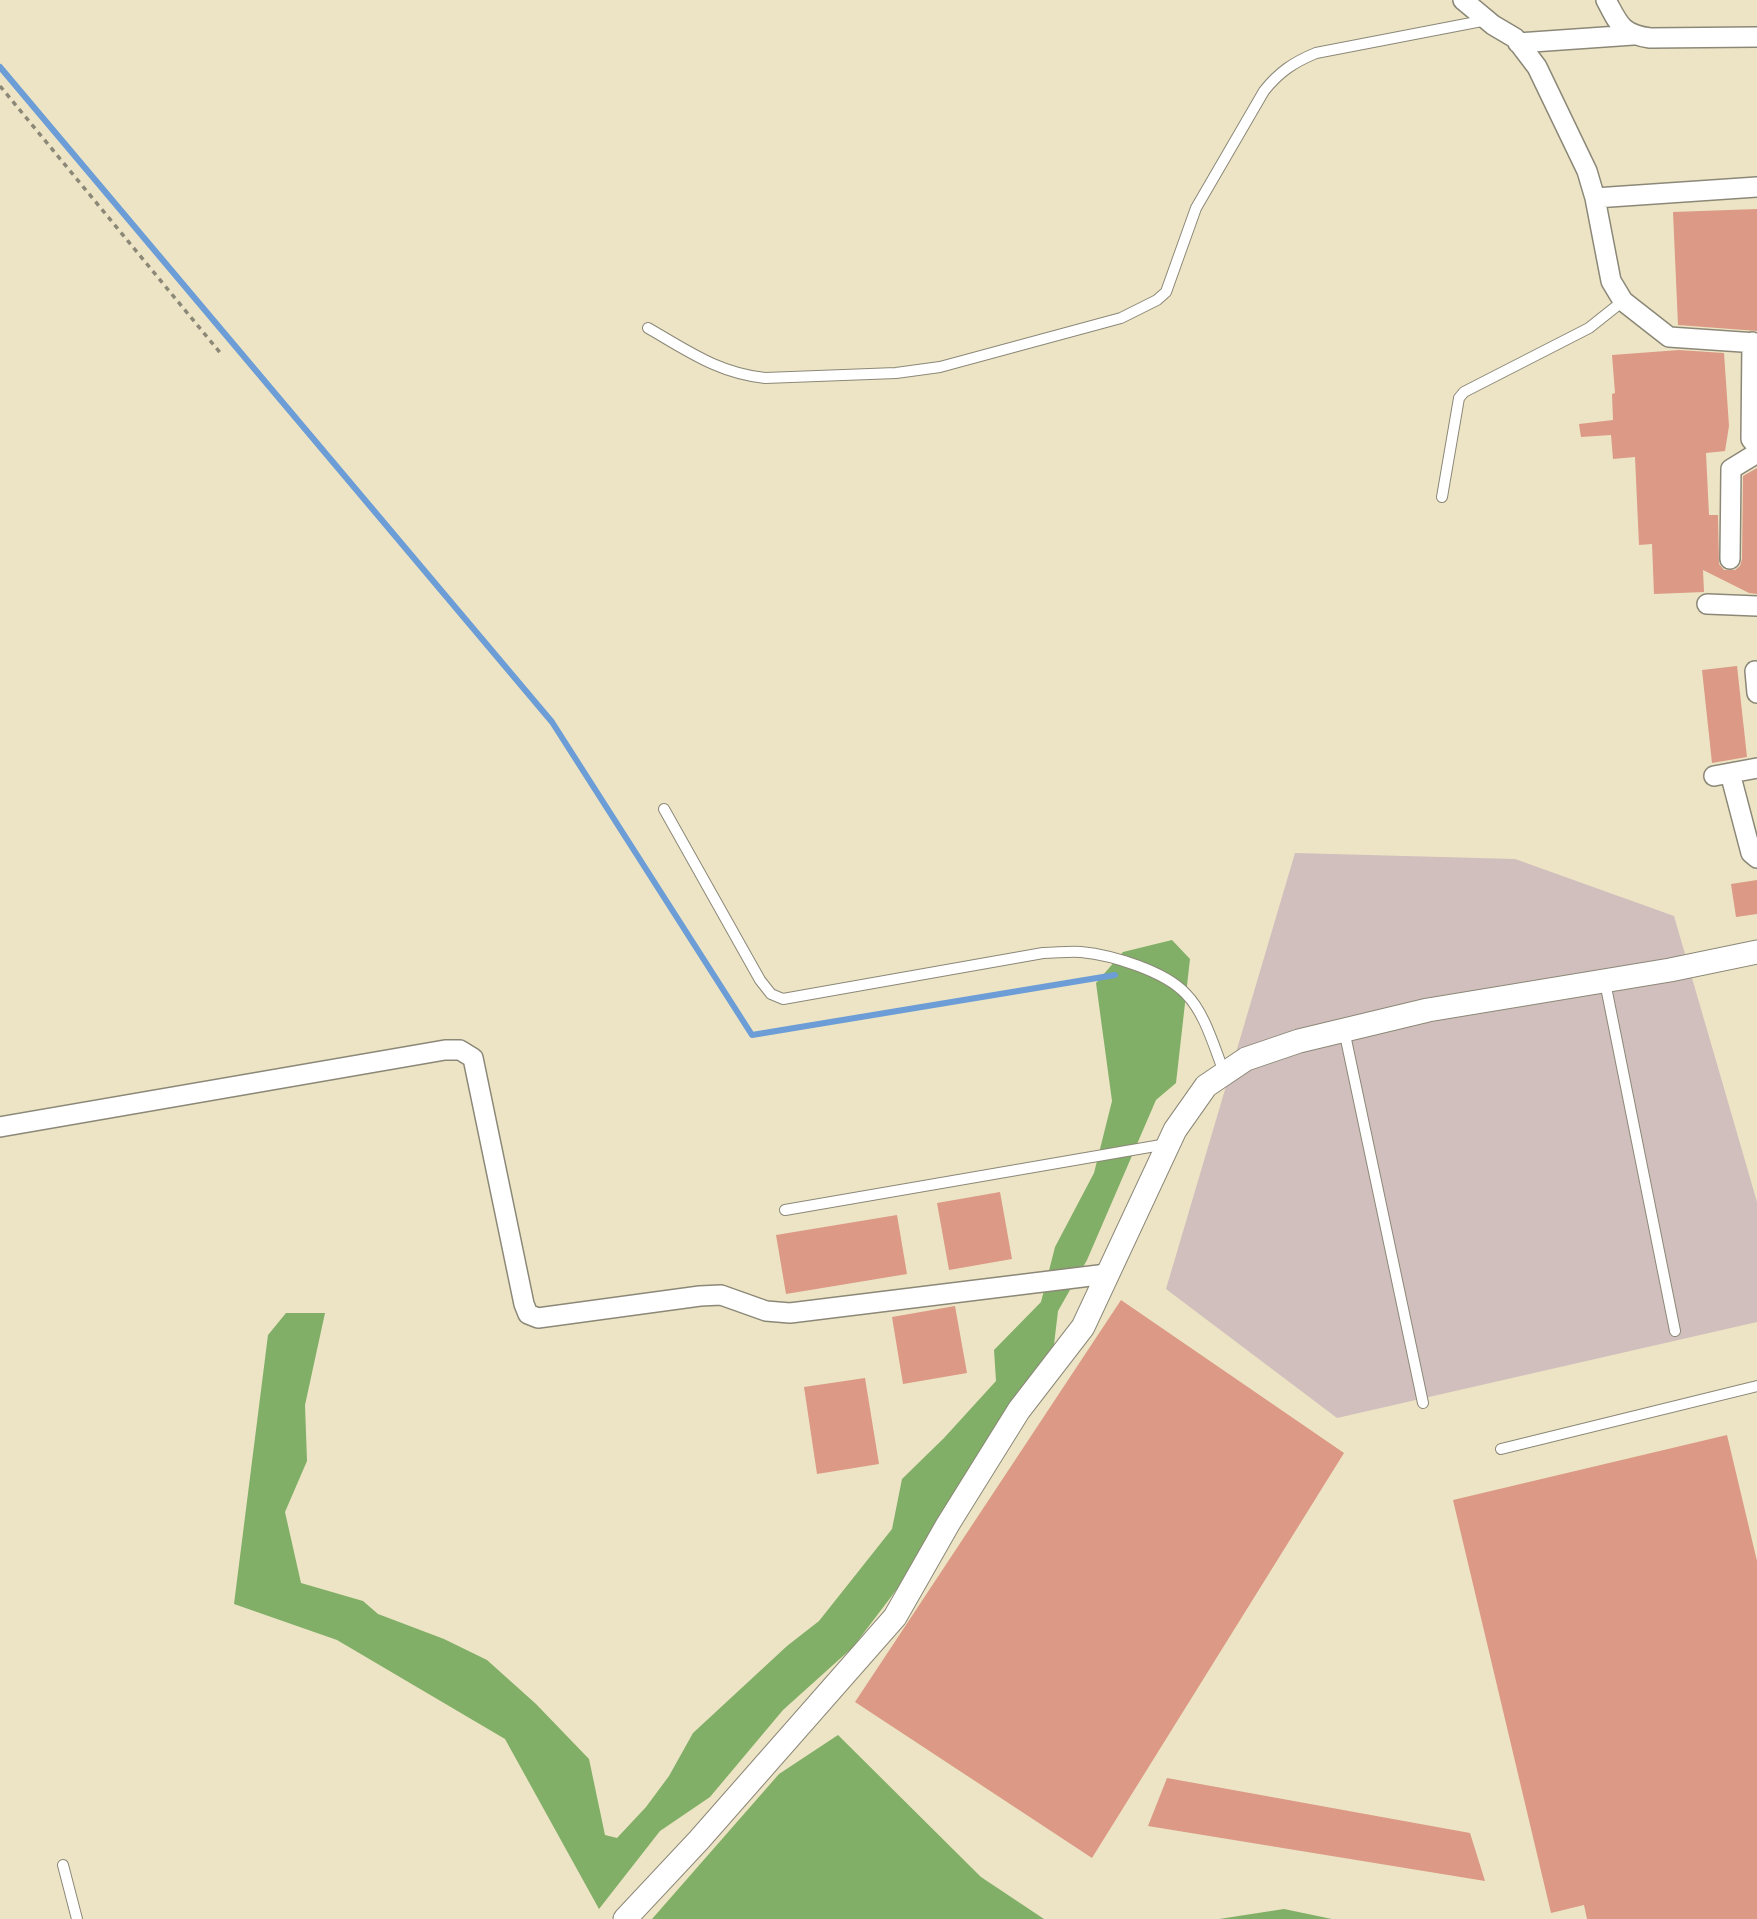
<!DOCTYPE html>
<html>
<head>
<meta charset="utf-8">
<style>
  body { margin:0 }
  canvas { display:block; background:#ece4c4 }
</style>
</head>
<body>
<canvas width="1757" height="1919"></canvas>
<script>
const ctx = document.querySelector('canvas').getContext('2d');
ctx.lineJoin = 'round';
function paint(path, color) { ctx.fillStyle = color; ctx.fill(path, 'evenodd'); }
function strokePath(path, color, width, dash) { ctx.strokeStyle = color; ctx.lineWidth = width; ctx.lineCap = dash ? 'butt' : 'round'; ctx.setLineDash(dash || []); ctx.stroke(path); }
const industrial = new Path2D(`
  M1295,853L1515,859L1674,916L1757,1202V1322L1337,1418L1166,1289Z`);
const forest = new Path2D(`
  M1172,940L1190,959L1176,1083L1156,1100L1087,1260L1058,1311L1053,1353L916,1564L853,1647L783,1710L710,1797L660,1831L599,1909L505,1739L337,1640L234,1604L268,1335L286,1313H325L305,1405L307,1461L285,1512L301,1583L363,1601L378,1614L444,1639L487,1660L536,1704L589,1759L605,1835L617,1838L646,1807L669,1776L693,1733L787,1646L819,1621L892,1529L902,1479L944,1438L996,1381L994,1350L1041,1302L1055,1247L1094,1173L1112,1101L1096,983L1123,952Z
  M838,1735L981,1877L1044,1919H652L779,1774Z
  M1284,1909L1332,1919H1219Z`);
const stream = new Path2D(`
  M0,67L552,722L752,1035L1115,975`);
const building = new Path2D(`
  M1757,209V331L1678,325L1673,212Z
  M1679,350L1724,353L1729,426L1725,451L1706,453L1709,515H1718L1719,564L1724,570H1735L1740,566L1742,559L1743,476L1757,468V594L1749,593L1703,570L1704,592L1654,594L1652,544L1639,545L1635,457L1613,459L1611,435L1581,437L1579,424L1613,420L1612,394L1615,393L1612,355Z
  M1737,666L1747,757L1712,763L1702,670Z
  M1757,880V914L1736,917L1731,884Z
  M1000,1192L1012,1259L949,1270L937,1203Z
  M897,1215L907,1274L786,1294L776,1235Z
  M1121,1300L1344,1453L1092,1858L855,1702Z
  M955,1306L967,1373L903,1384L892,1317Z
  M865,1378L879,1464L817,1474L804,1387Z
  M1727,1435L1757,1561V1919H1587L1584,1905L1551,1913L1453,1500Z
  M1167,1778L1470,1833L1485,1881L1148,1826Z`);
const path = new Path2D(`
  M0,86L222,355`);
const service = new Path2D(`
  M648,328C688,351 718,373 765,378L896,373L940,367L1121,318L1157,300L1166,292L1196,208L1264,91C1279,72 1294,62 1316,53L1487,20
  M1442,497L1459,398L1464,392L1589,328L1623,301
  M664,809L760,980L771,994L783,999L1043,953C1056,953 1069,951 1081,952C1112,955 1165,971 1186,994C1205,1013 1214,1047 1224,1072
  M1605,982L1675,1331
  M1344,1030L1423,1403
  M785,1210L1167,1144
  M1501,1449L1757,1386
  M63,1865L77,1919`);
const minor = new Path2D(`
  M1463,0L1493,25L1515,38L1537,67L1587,171L1595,198L1611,281L1623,301L1669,337L1757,343
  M1606,0C1619,24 1621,34 1650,38L1757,37
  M1518,43L1633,35
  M1595,198L1757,187
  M1752,342L1751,439L1757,446
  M1730,559L1731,469L1757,453
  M1707,604L1757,606
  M1755,671L1757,693
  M1730,773L1751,853L1757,858
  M1714,776L1757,768
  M0,1127L445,1050H460L473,1058L524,1304L528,1314L538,1318L700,1296L721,1295L766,1311L790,1313L1107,1274`);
const tertiary = new Path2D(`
  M625,1919L699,1840L895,1617L948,1524L1019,1410L1083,1327L1175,1130L1206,1086L1246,1059L1299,1041L1428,1010L1670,970L1757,952`);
paint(industrial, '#d1bfbe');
paint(forest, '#81af67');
strokePath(stream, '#6c9dd6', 6);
paint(building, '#dc9986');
strokePath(service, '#8c8878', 12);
strokePath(minor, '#8c8878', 22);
strokePath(tertiary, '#8c8878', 25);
strokePath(path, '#8c8878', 3.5, [5, 5]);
strokePath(service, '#fff', 10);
strokePath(minor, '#fff', 19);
strokePath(tertiary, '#fff', 23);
</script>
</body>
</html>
